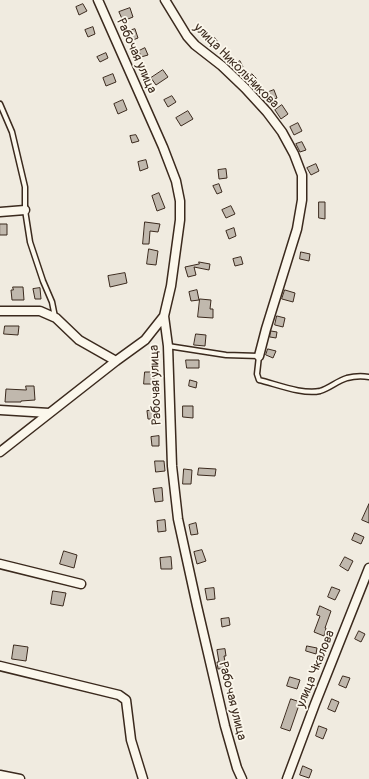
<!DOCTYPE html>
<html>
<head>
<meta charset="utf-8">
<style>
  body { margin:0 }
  canvas { display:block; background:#f0ebe0 }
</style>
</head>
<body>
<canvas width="369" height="779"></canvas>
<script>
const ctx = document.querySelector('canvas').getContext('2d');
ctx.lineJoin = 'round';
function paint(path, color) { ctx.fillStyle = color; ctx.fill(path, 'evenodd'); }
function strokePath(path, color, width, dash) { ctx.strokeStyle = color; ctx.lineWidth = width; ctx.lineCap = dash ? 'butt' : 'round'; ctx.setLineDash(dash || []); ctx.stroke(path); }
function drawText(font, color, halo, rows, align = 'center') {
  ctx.font = font + ' Pangolin,sans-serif'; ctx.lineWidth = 3.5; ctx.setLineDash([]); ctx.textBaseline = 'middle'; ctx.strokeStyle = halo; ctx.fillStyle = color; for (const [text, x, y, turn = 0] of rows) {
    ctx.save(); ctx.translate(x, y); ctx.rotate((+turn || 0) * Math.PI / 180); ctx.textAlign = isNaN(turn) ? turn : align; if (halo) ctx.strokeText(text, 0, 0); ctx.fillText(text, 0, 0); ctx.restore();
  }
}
const building = new Path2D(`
  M83,4L87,11L79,15L76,7Z
  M130,8L133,17L123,21L119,12Z
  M93,27L95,34L88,37L85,30Z
  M135,29L138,38L133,40L129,31Z
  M215,38L220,45L214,49L209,43Z
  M145,48L148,55L141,57L139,51Z
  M106,53L108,58L100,62L97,57Z
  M240,61L243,67L236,71L233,65Z
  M163,70L168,77L156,85L151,78Z
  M113,74L116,82L106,86L103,78Z
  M252,74L257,79L252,85L247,80Z
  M274,90L277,98L269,101L266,93Z
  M172,96L176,102L168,107L164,100Z
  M123,100L127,110L118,114L114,104Z
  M282,105L288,114L281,119L275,110Z
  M188,111L193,119L181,126L176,118Z
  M298,123L302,131L294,135L290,127Z
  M136,135L139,141L132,143L130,136Z
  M302,142L306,150L300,152L296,144Z
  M146,160L148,168L140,171L138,162Z
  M316,164L319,171L311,175L307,168Z
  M226,169L227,178L219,179L218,170Z
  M219,184L222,192L217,194L213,186Z
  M159,193L165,208L157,211L152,196Z
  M319,202H325V219L319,218Z
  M231,206L235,214L226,218L222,210Z
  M145,222L160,224L158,232L150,231L149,244H143Z
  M0,224H7V235H0Z
  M234,228L236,236L229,239L226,231Z
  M149,249L158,251L156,265L147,264Z
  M301,252L310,254L309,261L300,259Z
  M241,257L243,264L235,266L233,259Z
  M199,262L210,264L209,270L194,267L196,275L188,277L185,267L199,264Z
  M125,273L127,283L110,287L108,276Z
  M13,287H23L24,300H12L11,290H13Z
  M40,288L41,299H35L33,289Z
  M197,290L199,300L191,301L189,292Z
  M285,290L295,293L293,302L282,299Z
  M200,299L211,300L210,309H213V318L198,317Z
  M277,316L285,318L283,327L275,325Z
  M5,326H19L18,335L4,334Z
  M271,331L277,332L276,338L270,337Z
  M196,334L206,335L205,346L194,345Z
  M268,349L276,351L273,358L266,355Z
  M186,360H199V368H187Z
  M145,372H154V384H144Z
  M190,380L197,382L196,388L189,386Z
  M26,386H34L35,400L21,401V402H5L6,389L26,390Z
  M183,406H193V418L183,417Z
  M157,410V419H148L147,411Z
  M159,436V446H152L151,437Z
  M155,461H164L165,471L156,472Z
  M199,468L216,469L215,476L198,475Z
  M184,469L192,470L191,484H183Z
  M162,488L163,501L155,502L153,489Z
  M369,504V523L362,520Z
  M165,520L166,531L158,532L157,521Z
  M196,523L198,534L191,535L189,525Z
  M355,533L364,537L361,544L352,540Z
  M202,550L206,561L197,564L194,552Z
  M64,551L77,555L74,568L60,564Z
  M171,557L172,569H161L160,558Z
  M345,557L353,561L348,571L340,566Z
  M332,587L340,590L335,600L328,597Z
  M214,588L215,599L207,600L205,589Z
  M53,591L66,593L63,606L51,604Z
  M320,606L331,611L325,628H326L324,636L314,632L320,616L317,615Z
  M229,618L230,625L222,627L221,619Z
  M359,631L365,634L361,642L355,639Z
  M14,645L28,647L26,661L12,659Z
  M307,646L317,648L316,654L306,651Z
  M225,649L226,656H224L226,668L218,669L217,662H219L217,650Z
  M343,676L350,678L346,688L339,685Z
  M290,677L300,680L297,689L287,686Z
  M291,699L300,702L290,731L281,728Z
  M332,699L339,702L335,712L328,709Z
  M319,726L327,729L323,739L316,736Z
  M303,766L312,770L309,778L300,775Z`);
const lane = new Path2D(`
  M0,104L12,132L25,187V210L30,242L43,281L52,302L55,317
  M168,346L226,355L259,356L257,374L259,380C276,384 303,395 320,391C330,388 337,381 347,378C355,376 362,376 369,377`);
const street = new Path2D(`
  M98,0L163,147L176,181L180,201V220L171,286L164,316L168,346L172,466L178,519L197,606L225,726L237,768L242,779
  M165,0L187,36L195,45L222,66L245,88L267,112L282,132L294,154L302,175V200L297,229L266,329L259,356
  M0,212L25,210
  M0,311H40L56,318L79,340L116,361
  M0,410L49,413
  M0,452L116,361L145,340L164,316
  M0,564L81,584
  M0,666L119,695L126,700L131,740L143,779
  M0,775L20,779
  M287,779L315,704L369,568`);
const streetNames = [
  ["Рабочая улица",136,56,66],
  ["улица Никольникова",236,66,45],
  ["Рабочая улица",156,385,-92],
  ["улица Чкалова",316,669,-68],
  ["Рабочая улица",232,701,76]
];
paint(building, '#c0b8ad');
strokePath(building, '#3b2a1e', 1);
strokePath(lane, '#3b2a1e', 7);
strokePath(street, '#3b2a1e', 11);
strokePath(lane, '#fbf7ec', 4);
strokePath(street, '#fbf7ec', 8);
drawText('13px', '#3b2a1e', '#fbf7ec', streetNames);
</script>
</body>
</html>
